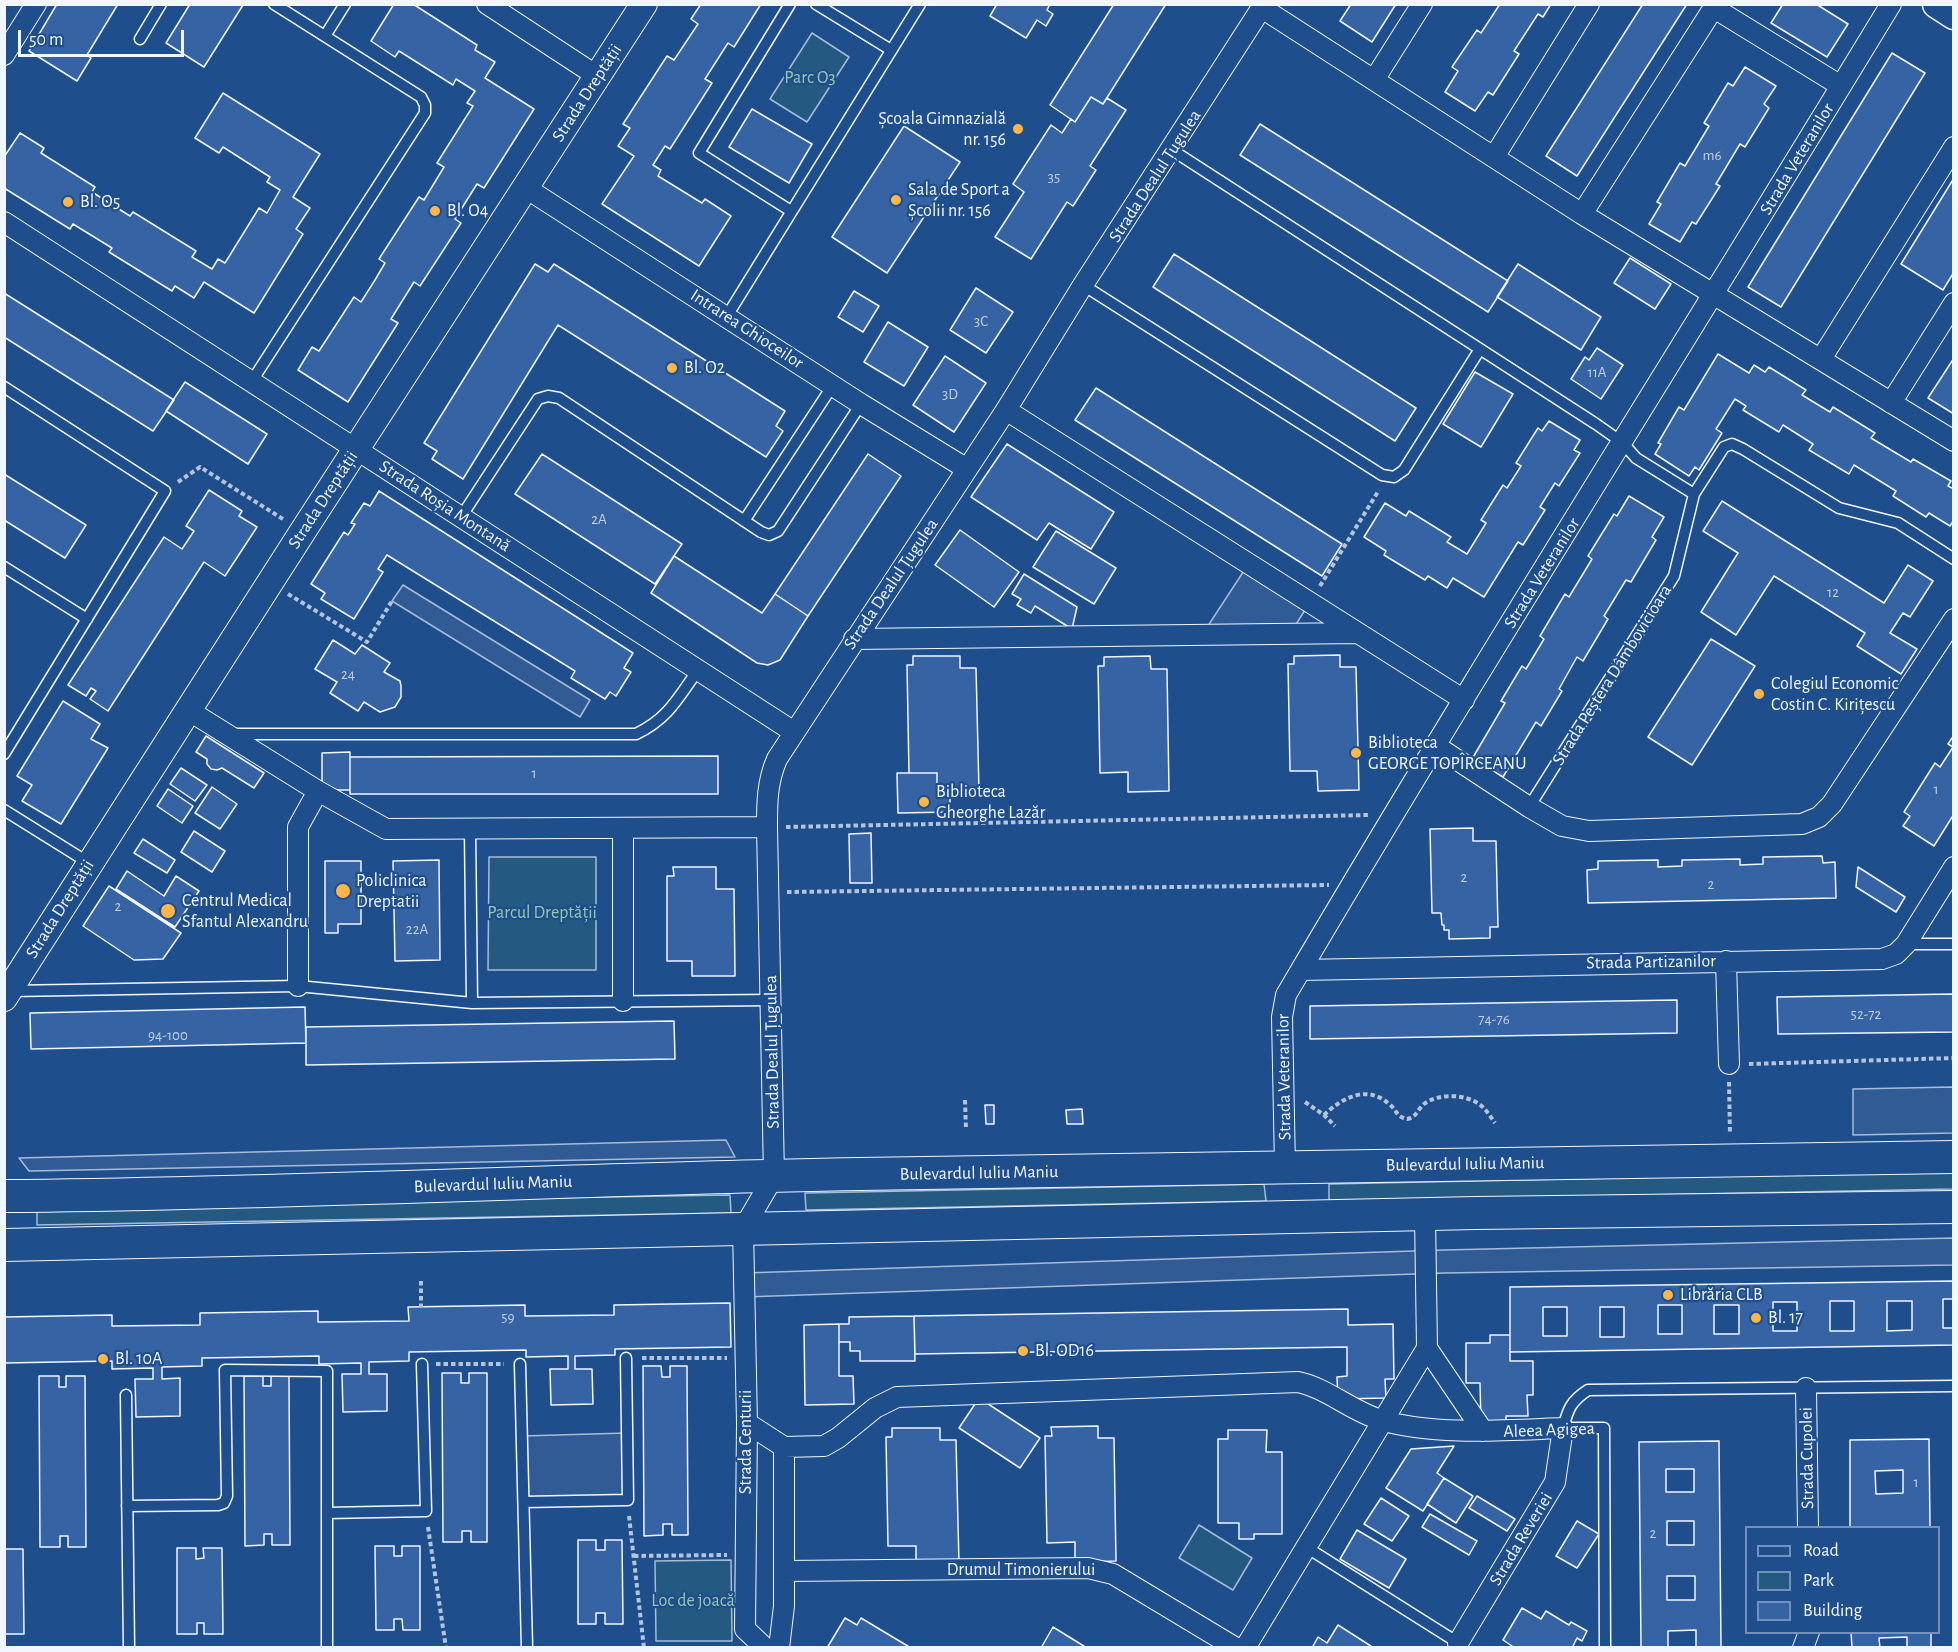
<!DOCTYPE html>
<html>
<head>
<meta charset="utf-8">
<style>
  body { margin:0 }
  #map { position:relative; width:1958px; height:1652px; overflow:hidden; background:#1f4e8c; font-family:"Alegreya Sans",sans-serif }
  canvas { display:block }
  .frame { position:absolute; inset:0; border:6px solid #f2f6ff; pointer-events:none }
  .legend { position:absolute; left:1745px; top:1526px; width:195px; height:108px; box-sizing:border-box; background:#1f4e8c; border:2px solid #7391ba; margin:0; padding:8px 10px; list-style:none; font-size:18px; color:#f2f6ff }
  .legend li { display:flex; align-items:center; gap:12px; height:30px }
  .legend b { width:30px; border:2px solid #7391ba }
  .scale { position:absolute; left:18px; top:30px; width:166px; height:27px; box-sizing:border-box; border:3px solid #f2f6ff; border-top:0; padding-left:8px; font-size:18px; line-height:21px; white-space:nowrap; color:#f2f6ff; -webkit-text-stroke:4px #1f4e8c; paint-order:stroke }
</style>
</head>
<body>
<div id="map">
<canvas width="1958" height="1652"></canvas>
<div class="frame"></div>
<ul class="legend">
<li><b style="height:8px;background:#1f4e8c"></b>Road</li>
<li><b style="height:16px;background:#245a82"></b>Park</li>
<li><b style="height:16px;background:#3563a3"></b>Building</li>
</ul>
<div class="scale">50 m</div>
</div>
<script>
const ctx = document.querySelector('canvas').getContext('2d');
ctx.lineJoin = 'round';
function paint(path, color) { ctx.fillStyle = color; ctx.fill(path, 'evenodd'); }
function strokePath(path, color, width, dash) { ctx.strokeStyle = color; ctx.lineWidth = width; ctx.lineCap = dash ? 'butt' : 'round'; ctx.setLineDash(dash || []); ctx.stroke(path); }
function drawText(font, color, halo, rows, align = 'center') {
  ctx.font = font + ' "Alegreya Sans",sans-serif'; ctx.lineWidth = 4.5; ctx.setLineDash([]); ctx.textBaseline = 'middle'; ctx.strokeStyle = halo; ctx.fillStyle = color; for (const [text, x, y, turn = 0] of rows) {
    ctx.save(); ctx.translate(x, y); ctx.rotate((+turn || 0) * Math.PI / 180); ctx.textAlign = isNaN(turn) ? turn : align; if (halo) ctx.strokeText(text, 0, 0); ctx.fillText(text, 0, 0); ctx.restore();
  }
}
const green = new Path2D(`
  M812,33L849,57L807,122L770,99Z
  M489,857H596V970H488Z
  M1954,1171L1953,1189L1329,1201V1184Z
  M1264,1184L1266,1201L806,1210L805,1193Z
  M730,1195L731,1213L37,1225V1206Z
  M1199,1525L1252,1558L1233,1590L1179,1558Z
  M731,1560L732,1641H656L655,1561Z`);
const parking = new Path2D(`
  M1249,563L1310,602L1290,634L1202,635Z
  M403,585L590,700L580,717L392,601Z
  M1953,1087V1133L1853,1135V1089Z
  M726,1140L735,1157L29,1171L19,1158Z
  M1954,1238L1953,1265L1444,1273L744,1297V1273L1444,1250Z
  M627,1433L628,1500L524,1502L522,1436Z`);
const building = new Path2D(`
  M57,4H118L87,55L91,58L77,81L29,51Z
  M190,4L243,5L204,67L166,43Z
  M394,4H413L477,45L475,50L495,62L485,78L534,109L484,188L477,184L455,219L461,223L420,286L414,282L391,319L398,323L348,402L298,370L312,347L319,351L354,297L361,302L375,280L385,263L379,259L419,197L424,200L444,167L437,163L473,106L467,103L475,91L456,79L453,85L399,51L395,57L371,41Z
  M701,4H761L734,47L728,43L705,79L712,83L670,149L665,146L653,165L661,170L658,176L702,203L705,199L731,216L699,266L602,204L634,156L618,146L630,128L623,124L667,56L674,60L698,24L691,19Z
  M997,4H1050L1047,10L1053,14L1046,26L1037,20L1026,38L990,16Z
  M1114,4H1166L1103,104L1091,97L1075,122L1050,105Z
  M1351,4H1396L1372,42L1340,21Z
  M1500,4H1551L1543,17L1538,14L1514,51L1519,54L1493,95L1488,92L1475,111L1445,92L1458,71L1452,67L1477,30L1481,33Z
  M1643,4H1687L1577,176L1546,156Z
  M1783,4H1816L1848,24L1827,57L1771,23Z
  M1892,53L1925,73L1781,307L1748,287Z
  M1745,67L1776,86L1764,104L1769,108L1745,147L1740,144L1716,184L1720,186L1696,224L1692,222L1680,242L1649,224L1661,204L1657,202L1680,163L1685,166L1709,126L1704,123L1728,83L1733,86Z
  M223,93L320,154L293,197L310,208L296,229L303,234L254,313L204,282L194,298L175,286L172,291L109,252L112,248L73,224L70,229L4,188V157L20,133L44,148L41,153L95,187L92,192L130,216L133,212L196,251L192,257L212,269L218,259L225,263L259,208L267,213L280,190L267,182L270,177L223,147L219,153L195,138Z
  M1091,97L1103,104L1107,98L1126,110L1090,166L1096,170L1073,206L1067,202L1031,259L995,237L1024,192L1013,184L1051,125L1062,133L1071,119L1075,122Z
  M752,109L812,144L789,183L729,147Z
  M1260,124L1508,281L1488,312L1240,155Z
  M904,126L960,162L887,273L832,237Z
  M1954,178V272L1943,290L1901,264Z
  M1174,254L1416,408L1395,441L1153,287Z
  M1630,258L1671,284L1655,309L1614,283Z
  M535,264L548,272L554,264L785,411L776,426L783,431L766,457L558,325L463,479L432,459L437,451L424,443Z
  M1518,264L1601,317L1581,350L1497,297Z
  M976,288L1013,312L986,353L950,330Z
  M854,291L879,306L863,332L838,317Z
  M4,293L174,400L153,431L4,337Z
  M888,322L928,347L904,386L864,362Z
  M1597,348L1623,365L1601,399L1571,379L1585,357L1589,360Z
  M1718,354L1749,373L1754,365L1765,372L1769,367L1806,390L1802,395L1830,412L1833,407L1875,433L1871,438L1911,462L1913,459L1951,481L1948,486L1954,489V520L1950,526L1929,513L1926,517L1893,496L1896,491L1854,465L1849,474L1809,450L1813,444L1783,425L1779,432L1743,410L1746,406L1735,399L1716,429L1722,433L1699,470L1695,467L1689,476L1655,454L1661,444L1658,443L1679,407L1684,410Z
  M945,356L986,383L954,432L913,405Z
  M1954,358V414L1928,398Z
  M1475,372L1513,394L1481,447L1443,424Z
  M185,382L267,434L248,464L166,411Z
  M1096,388L1342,544L1322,576L1075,420Z
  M1549,421L1580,440L1574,450L1580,453L1559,486L1555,483L1540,507L1545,510L1523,545L1518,542L1484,597L1453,578L1447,588L1428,576L1425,580L1384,555L1386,551L1364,537L1385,503L1406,516L1409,511L1451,537L1447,542L1467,554L1486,523L1481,520L1503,485L1507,488L1521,466L1516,463L1538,428L1542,431Z
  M1007,444L1114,512L1091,549L1049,523L1037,540L971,497Z
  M542,454L682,544L655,584L515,494Z
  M868,454L901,476L808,616L775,594Z
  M4,474L86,525L65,558L4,520Z
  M209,490L242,511L239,516L257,527L225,576L204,562L108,711L90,699L96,691L91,688L86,696L68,685L164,537L182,549L194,531L186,526Z
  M379,491L633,653L624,668L631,672L616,696L610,692L605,699L571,678L575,671L387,555L378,569L383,572L354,619L321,599L325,593L311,584L344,532L348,535L355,524L351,523L364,503L370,506Z
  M1629,496L1664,517L1652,537L1656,540L1631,582L1626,580L1604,616L1608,619L1583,661L1577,657L1559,689L1562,691L1541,726L1536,722L1503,777L1472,759L1505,703L1501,701L1522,666L1526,669L1544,639L1540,636L1565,594L1569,597L1592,559L1588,556L1614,514L1617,516Z
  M1722,501L1884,603L1908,565L1933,581L1910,617L1903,613L1890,633L1917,649L1901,674L1857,646L1865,633L1774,576L1736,635L1701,612L1738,553L1703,531Z
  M960,530L1019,572L994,607L935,565Z
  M1056,531L1116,568L1094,604L1033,567Z
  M674,556L762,613L775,594L808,616L780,660L768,665L757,663L651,593Z
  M1024,574L1077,607L1072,629L1035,606L1031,613L1017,605L1021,599L1012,594Z
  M1711,639L1755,666L1692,765L1648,737Z
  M333,640L355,654L362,645L390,663L384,672L400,681L401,686V697L395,707L380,712L364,702L358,711L330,693L337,682L315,669Z
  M1340,655V667H1356L1359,790L1318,791L1317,771H1290L1288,664H1294V656Z
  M913,656H960V668H976L979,791L937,792V773H909L907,665H913Z
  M1150,656L1151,669H1167L1169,791L1128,792V772L1100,773L1098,666H1104V657Z
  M63,701L100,724L91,739L108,748L61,824L22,801L32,785L17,776Z
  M1954,735V814L1934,846L1903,826L1910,816L1904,812L1935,763L1940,767L1953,747L1948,744Z
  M206,736L264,773L254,788L222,768L217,770L211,769L207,764V759L196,752Z
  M350,752V790H322V753Z
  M718,756V794H350V757Z
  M181,768L207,785L195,801L170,784Z
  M897,773H937V792H950V812L898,813Z
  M212,787L237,804L220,829L195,813Z
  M168,789L193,806L182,823L157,806Z
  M1473,828V841H1496L1498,927H1490V938L1449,939V930H1444V925H1442L1441,913H1432L1430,829Z
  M194,831L225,851L212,872L181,852Z
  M871,833L872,883H850L849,834Z
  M143,839L175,860L167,873L134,853Z
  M1822,856L1823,863L1835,862L1836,898L1588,903L1587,870L1598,869V861L1658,860V867L1682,866V860L1740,859V865L1763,864V857Z
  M439,860L440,960L395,961L393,861Z
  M325,861H361V924H338V933H325Z
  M673,867H716V889H734L735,976H692V961H667V876H674Z
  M1858,867L1905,897L1896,912L1856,887Z
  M127,871L164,896L176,876L199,891L175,927L116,889Z
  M109,886L181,933L163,959L134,960L83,926Z
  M1954,994V1032L1778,1034L1777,997Z
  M1677,1000V1033L1310,1039V1006Z
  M305,1007L306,1043L31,1049L30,1013Z
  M674,1021L675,1059L306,1065V1027Z
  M985,1105H994V1124H986Z
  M1082,1109L1083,1124H1067L1066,1110Z
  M1954,1281V1299H1943V1328H1954V1345L1510,1352V1287ZM1830,1301H1854V1331H1830ZM1887,1301H1912V1330L1887,1331ZM1773,1302H1797V1331H1773ZM1658,1305H1682V1334H1658ZM1714,1305H1739V1334H1714ZM1543,1307H1567V1336H1543ZM1600,1307H1624V1337H1600Z
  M730,1303L731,1347L615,1349V1355L575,1356V1369H592L593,1404L551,1405L550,1369H568V1356L526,1357V1350L409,1352V1361L369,1362V1374H387V1411L343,1412L342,1374H361V1363L319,1364V1356L202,1358V1366L162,1367V1379L180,1378V1416L136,1417L135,1379H153V1368L112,1369V1361L4,1363V1317L112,1315V1326L200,1325V1313L318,1311V1322L409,1321L408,1307L525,1305V1316L614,1315V1305Z
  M1348,1309V1325L1393,1324L1394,1379H1385L1386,1398L1338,1399L1337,1377L1347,1376V1347L915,1354L914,1316Z
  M914,1316L915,1361H860V1351H850V1342H839V1324H849V1317Z
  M839,1324V1376H853L854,1404L805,1405L804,1325Z
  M1490,1335H1510V1361H1533V1395H1527L1528,1416H1506V1423H1481L1480,1383H1466V1343H1490Z
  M643,1366H661L662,1377H670V1366H687L688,1535H672V1524H663V1535L644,1536Z
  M442,1373H461V1383H469V1373H487V1542H471V1531H462V1542H443Z
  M39,1376H59V1387H66V1376H85L86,1547H68V1536H60V1547H40Z
  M244,1376H263V1386H271V1376H289L290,1545H272V1534H264V1545L245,1546Z
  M979,1398L1040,1438L1020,1468L959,1428Z
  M1098,1426V1438H1114L1116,1561L1075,1562V1542L1047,1543L1045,1436H1052L1051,1427Z
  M892,1428H940V1440H956L959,1564L916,1565V1546H888L886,1437H892Z
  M1228,1430H1267L1266,1452H1282V1534H1254V1539H1239V1523H1218V1439H1228Z
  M1929,1439L1930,1528H1850V1440ZM1903,1470V1493L1876,1494L1875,1471Z
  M1719,1441L1721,1648H1696V1630L1668,1631V1648H1641L1639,1442ZM1666,1469H1694V1492H1666ZM1667,1521H1694V1545H1667ZM1667,1576H1695V1600H1667Z
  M1454,1446L1437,1473L1444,1478L1423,1511L1386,1488L1411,1449Z
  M1444,1478L1473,1496L1456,1523L1427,1504Z
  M1477,1496L1515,1519L1507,1531L1469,1508Z
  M1381,1498L1409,1516L1392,1541L1364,1524Z
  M1430,1514L1477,1541L1469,1555L1422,1527Z
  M1577,1521L1599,1534L1577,1568L1556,1556Z
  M1357,1530L1406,1559L1389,1588L1340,1559Z
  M578,1540H596V1550H605V1540H622L623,1624H605V1613H596V1624H578Z
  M375,1546H394V1556H402V1546H420V1630H403L402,1619H394V1630H376Z
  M177,1548H196V1559L204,1558L203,1548H222L223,1634H204V1623H197V1634H177Z
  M5,1549H23L24,1634H5Z
  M1522,1608L1541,1619L1546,1611L1569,1625L1571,1622L1587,1631L1582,1641L1577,1638L1572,1648H1515L1503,1640Z
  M845,1618L857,1625L861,1618L911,1648H827Z
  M1338,1625L1374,1648H1312L1318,1637L1327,1643Z
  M1053,1627L1087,1648H1041Z
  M1851,1632H1931V1648H1907V1637L1879,1638L1880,1648H1852Z`);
const path = new Path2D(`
  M178,482L200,467L283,519
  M1320,586L1379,490
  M288,594L367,642L392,601
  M786,827L1369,815
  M787,892L1329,885
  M1749,1064L1954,1058
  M1729,1082L1730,1134
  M965,1100L966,1130
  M1305,1102L1324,1115L1335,1126
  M1324,1115C1342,1098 1367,1084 1389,1104C1397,1110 1396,1117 1407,1119C1417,1117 1417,1110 1424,1104C1438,1093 1465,1094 1479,1104C1486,1109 1490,1116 1495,1123
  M421,1281V1307
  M642,1358H727
  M436,1364H504
  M629,1516L644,1648
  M428,1527L446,1648
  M634,1556L727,1555`);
const service = new Path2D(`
  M790,4L699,153L791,211
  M816,4L891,50
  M325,36L345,4
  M140,39L161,4
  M1172,150L1596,424L1623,443L1636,458L1694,494
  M1083,285L1382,475L1394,477L1404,470L1480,349
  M727,316L920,4
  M252,381L425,113V105L421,97L274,4
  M4,387L165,491L4,754
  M461,517L538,399L548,396L559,398L761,532L769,535L778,531L861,404
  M744,521L833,385
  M4,567L87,619
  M232,734H636C668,719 678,698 698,670
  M1529,807L1674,576L1694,494L1724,447L1732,444L1743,449L1839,508L1898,523L1954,559
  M4,810L89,863
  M470,830L472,1003
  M1906,944H1954
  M11,991L298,986L472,1003L772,1000
  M520,1364L527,1648
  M126,1395L129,1648
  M524,1502L628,1500L626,1358
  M127,1506L218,1505L224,1503L227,1496L225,1370L327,1371V1648
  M327,1513L426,1511L422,1364
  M1306,1547L1460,1644
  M1605,1648L1604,1428H1563C1568,1409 1571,1401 1588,1390L1954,1386`);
const minor = new Path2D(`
  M487,4L597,76
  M1262,8L1582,214L1954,441
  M1714,8L1841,86
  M4,55L36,4
  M1374,80L1422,4
  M1494,157L1589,4
  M526,188L861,404L967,469
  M1582,214L1716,4
  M4,222L794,732
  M1821,359L1954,147
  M1891,403L1954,303
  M1006,410L1464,700
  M854,639L1358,633
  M188,710L318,791L386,829L767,827
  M1436,746L1529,807L1562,826L1589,831L1802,824L1819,817L1832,804L1954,619
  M623,829V1001
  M1726,961L1729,1064
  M1301,970L1882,959L1896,954L1906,944L1954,867
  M298,986V827L318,791
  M1285,1167L1282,1017L1286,995C1482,662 1690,335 1891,4
  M1425,1215L1427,1348
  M1427,1348L1483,1431
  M1806,1388L1808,1528
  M747,1423L784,1447L824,1446L838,1438L875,1408L897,1397L1298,1382C1327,1388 1351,1411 1381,1420C1434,1436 1508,1430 1563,1428L1555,1482L1458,1643
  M785,1571L1088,1568L1113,1574L1236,1648
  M765,1648L745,1629L747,1423L743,1229L774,1176L767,827C767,803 767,782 777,759L1006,410L1083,285L1264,4
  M779,1648L784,1606V1447
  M1245,1648L1427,1348
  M1803,1648L1809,1632`);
const tertiary = new Path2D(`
  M4,998L303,531L644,4`);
const secondary = new Path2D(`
  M1937,4L1954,15`);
const primary = new Path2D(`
  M4,1196C259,1194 514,1182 768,1176C1163,1167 1558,1161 1954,1157
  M4,1245L1476,1213L1954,1207`);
const markers = [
  [1018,129,6,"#ffb74d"],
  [896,200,6,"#ffb74d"],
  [68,202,6,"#ffb74d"],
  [435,211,6,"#ffb74d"],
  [672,368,6,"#ffb74d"],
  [1759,694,6,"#ffb74d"],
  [1356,753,6,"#ffb74d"],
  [924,802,6,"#ffb74d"],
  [343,891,8,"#ffb74d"],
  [168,911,8,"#ffb74d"],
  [1668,1295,6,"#ffb74d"],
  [1756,1318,6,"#ffb74d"],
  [1023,1351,6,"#ffb74d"],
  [103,1359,6,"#ffb74d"]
];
const numberNames = [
  ["m6",1712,155],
  ["35",1054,177],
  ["3C",981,321],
  ["11A",1597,372],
  ["3D",950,394],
  ["2A",599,519],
  ["12",1833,592],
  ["24",348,674],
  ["1",534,773],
  ["1",1936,789],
  ["2",1464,877],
  ["2",1711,884],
  ["2",118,906],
  ["22A",417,929],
  ["52-72",1866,1014],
  ["74-76",1494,1019],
  ["94-100",168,1035],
  ["59",508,1317],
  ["1",1916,1482],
  ["2",1653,1533]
];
const parkNames = [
  ["Parc O3",810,78],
  ["Parcul Dreptății",542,913],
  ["Loc de joacă",693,1601]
];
const streetNames = [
  ["Strada Dreptății",587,93,-57],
  ["Strada Veteranilor",1797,159,-59],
  ["Strada Dealul Țugulea",1155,176,-57],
  ["Intrarea Ghioceilor",747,329,33],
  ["Strada Dreptății",323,500,-57],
  ["Strada Roșia Montană",445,506,33],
  ["Strada Veteranilor",1542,573,-58],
  ["Strada Dealul Țugulea",891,584,-56],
  ["Strada Peștera Dâmbovicioara",1612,675,-58],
  ["Strada Dreptății",60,909,-58],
  ["Strada Partizanilor",1651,962,-1],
  ["Strada Dealul Țugulea",772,1052,-91],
  ["Strada Veteranilor",1284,1077,-91],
  ["Bulevardul Iuliu Maniu",1465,1164,-1],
  ["Bulevardul Iuliu Maniu",979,1173,-1],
  ["Bulevardul Iuliu Maniu",493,1184,-2],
  ["Aleea Agigea",1549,1430,-2],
  ["Strada Centurii",746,1442,-90],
  ["Strada Cupolei",1807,1458,-91],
  ["Strada Reveriei",1521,1539,-59],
  ["Drumul Timonierului",1021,1570]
];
const poiNames = [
  ["Școala Gimnazială",1006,119,"right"],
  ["nr. 156",1006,140,"right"],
  ["Sala de Sport a",908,190],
  ["Școlii nr. 156",908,211],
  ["Bl. O5",80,202],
  ["Bl. O4",447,211],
  ["Bl. O2",684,368],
  ["Colegiul Economic",1771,684],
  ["Costin C. Kirițescu",1771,705],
  ["Biblioteca",1368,743],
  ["GEORGE TOPÎRCEANU",1368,764],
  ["Biblioteca",936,792],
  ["Gheorghe Lazăr",936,813],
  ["Policlinica",356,881],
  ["Dreptatii",356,902],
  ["Centrul Medical",182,901],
  ["Sfantul Alexandru",182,922],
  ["Librăria CLB",1680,1295],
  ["Bl. 17",1768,1318],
  ["Bl. OD16",1035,1351],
  ["Bl. 10A",115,1359]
];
paint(green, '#245a82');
strokePath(green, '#a8bbd7', 1.5);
paint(parking, '#305b95');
strokePath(parking, '#a8bbd7', 1.5);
paint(building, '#3563a3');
strokePath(building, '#f2f6ff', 1.5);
strokePath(service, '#f2f6ff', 13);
strokePath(minor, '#f2f6ff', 22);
strokePath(tertiary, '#f2f6ff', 28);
strokePath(secondary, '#f2f6ff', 31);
strokePath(primary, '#f2f6ff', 34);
strokePath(path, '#b3c4dc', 4, [4.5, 3]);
strokePath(service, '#1f4e8c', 10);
strokePath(minor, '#1f4e8c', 20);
strokePath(tertiary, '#1f4e8c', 26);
strokePath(secondary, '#1f4e8c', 28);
strokePath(primary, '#1f4e8c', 32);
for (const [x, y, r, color] of markers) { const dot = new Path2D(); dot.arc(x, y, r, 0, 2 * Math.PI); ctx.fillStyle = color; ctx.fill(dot); strokePath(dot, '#1f4e8c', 2); }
drawText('15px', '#c3d1e8', null, numberNames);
drawText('18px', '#97c8a6', '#1f4e8c', parkNames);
drawText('18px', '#f2f6ff', '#1f4e8c', streetNames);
drawText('18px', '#f2f6ff', '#1f4e8c', poiNames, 'left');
</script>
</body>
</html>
